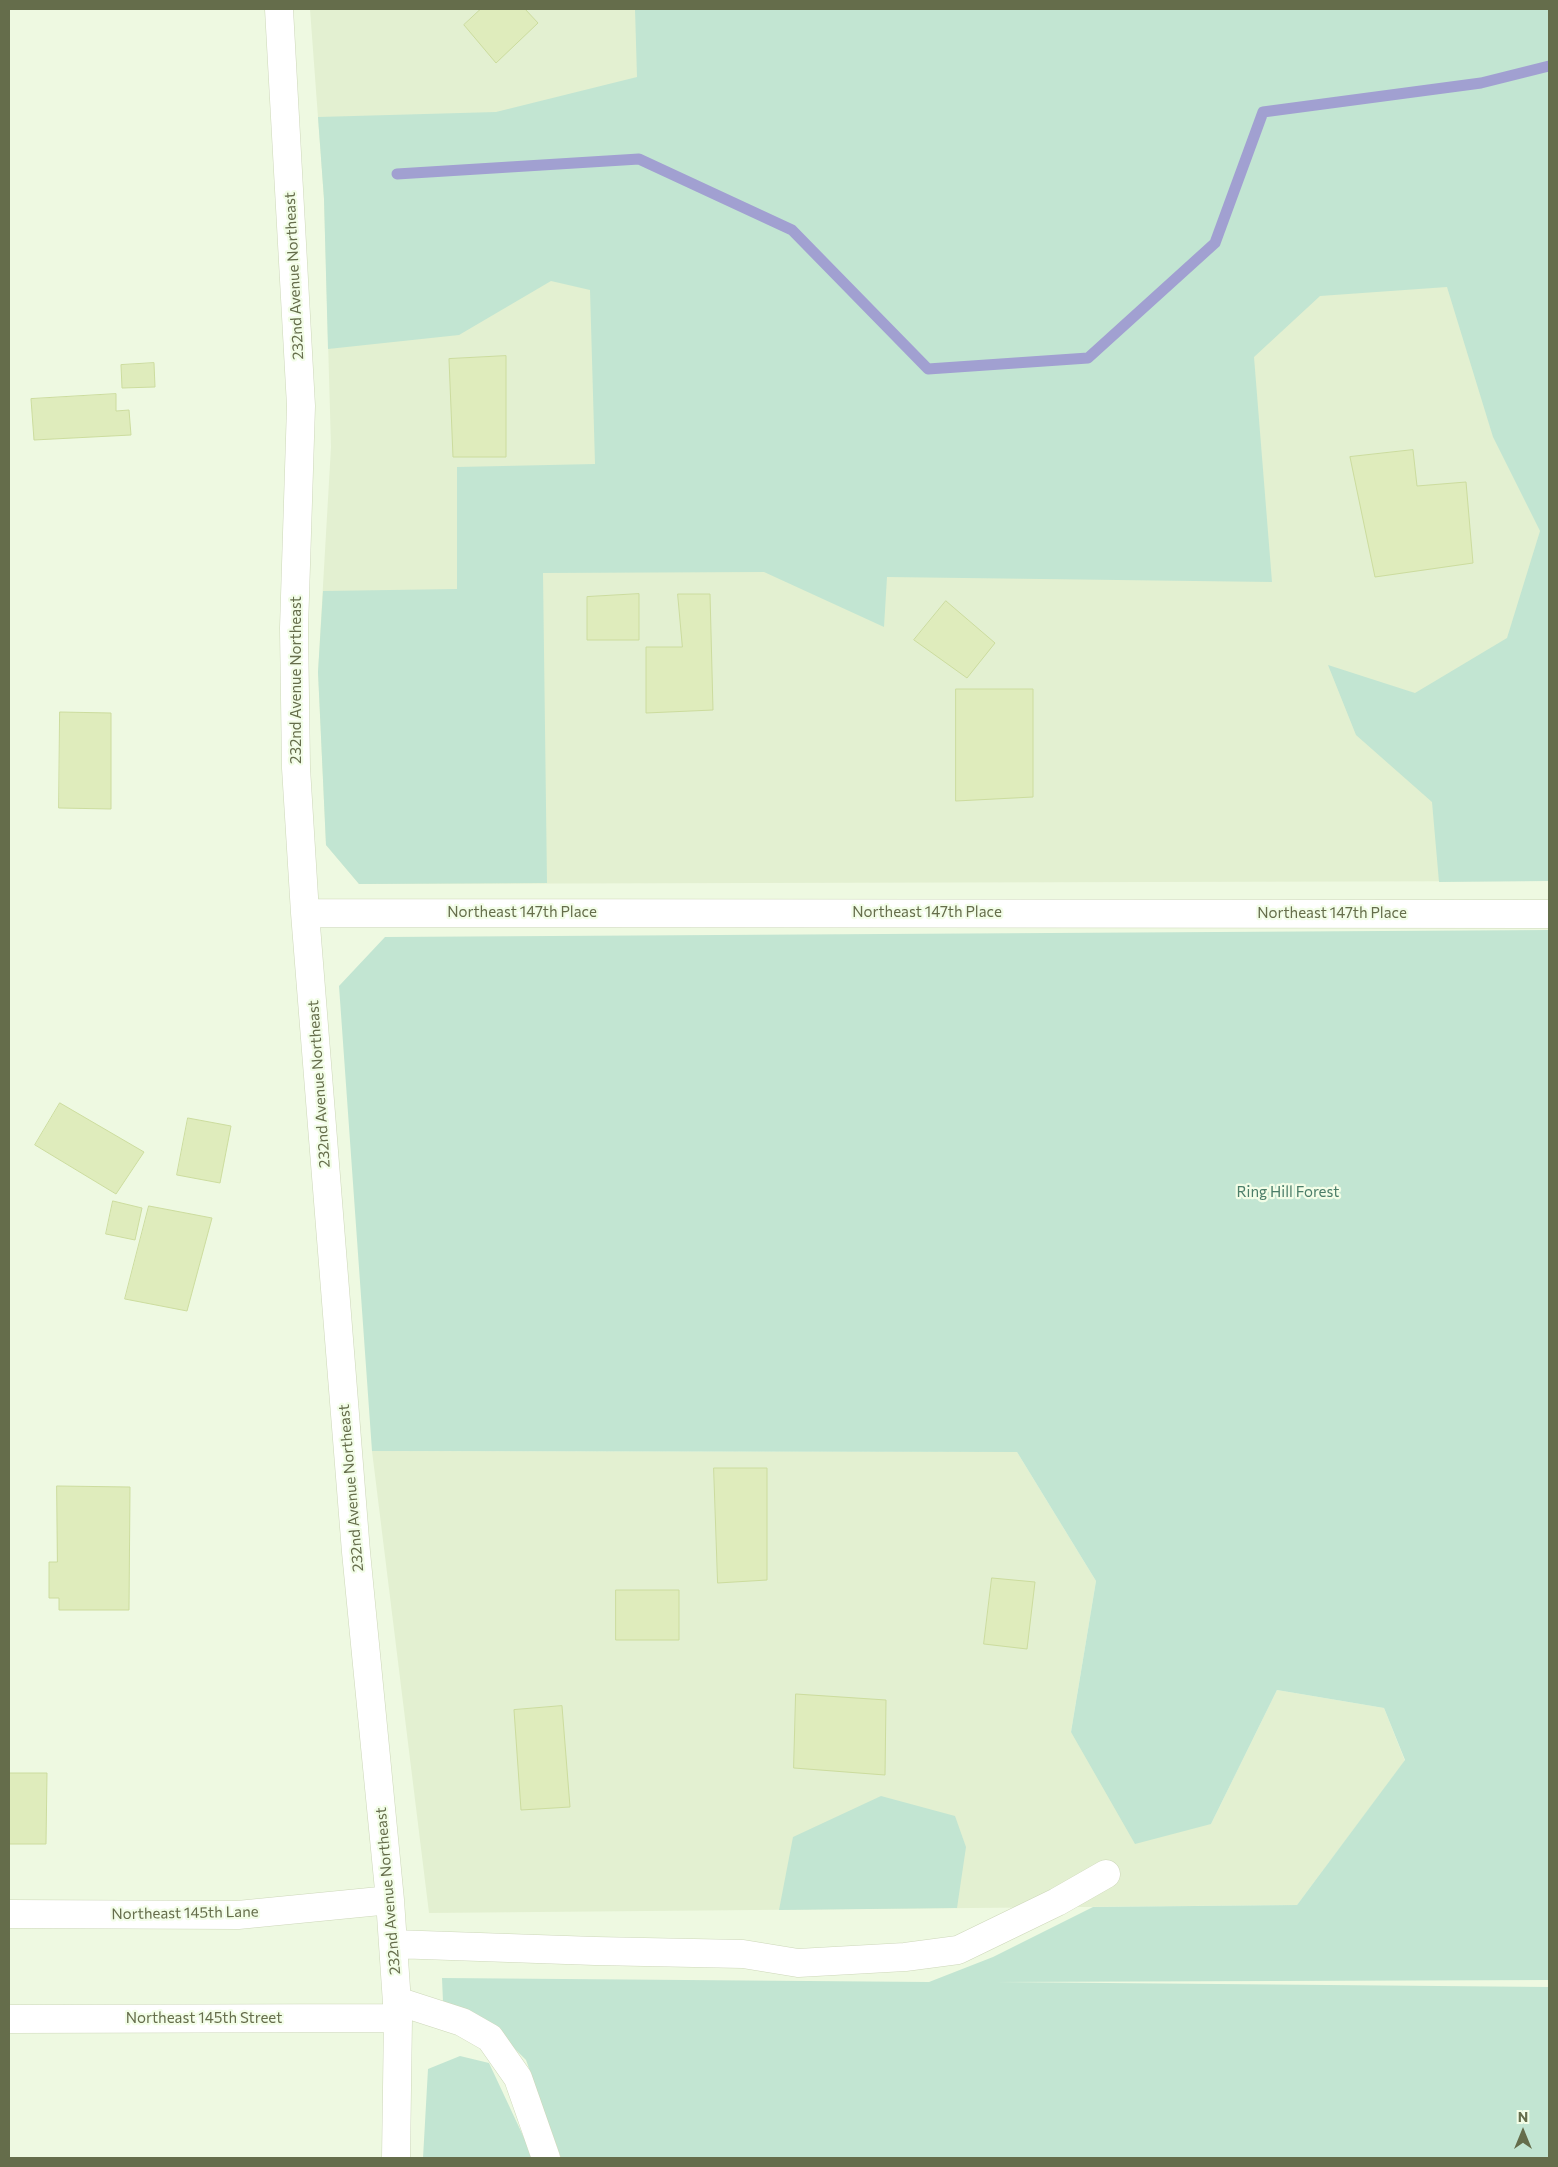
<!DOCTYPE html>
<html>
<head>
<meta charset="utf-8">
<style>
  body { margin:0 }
  #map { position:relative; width:1558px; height:2167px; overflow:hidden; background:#eef9e1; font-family:Commissioner,sans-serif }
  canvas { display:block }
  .frame { position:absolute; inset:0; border:10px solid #656d4b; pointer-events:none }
  .north { position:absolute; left:1498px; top:2107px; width:50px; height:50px; -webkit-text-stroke:4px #f2fde7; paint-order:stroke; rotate:0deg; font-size:14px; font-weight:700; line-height:20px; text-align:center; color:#656d4b }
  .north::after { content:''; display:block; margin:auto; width:18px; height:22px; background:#656d4b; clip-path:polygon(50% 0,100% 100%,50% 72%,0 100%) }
</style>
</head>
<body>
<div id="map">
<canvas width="1558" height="2167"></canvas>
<div class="frame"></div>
<div class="north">N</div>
</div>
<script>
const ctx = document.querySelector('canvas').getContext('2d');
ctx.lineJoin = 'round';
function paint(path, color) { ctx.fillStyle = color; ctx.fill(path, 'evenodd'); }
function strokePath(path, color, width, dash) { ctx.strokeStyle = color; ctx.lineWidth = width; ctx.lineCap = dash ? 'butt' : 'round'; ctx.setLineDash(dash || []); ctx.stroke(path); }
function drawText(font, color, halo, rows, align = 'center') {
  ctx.font = font + ' Commissioner,sans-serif'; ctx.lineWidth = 4.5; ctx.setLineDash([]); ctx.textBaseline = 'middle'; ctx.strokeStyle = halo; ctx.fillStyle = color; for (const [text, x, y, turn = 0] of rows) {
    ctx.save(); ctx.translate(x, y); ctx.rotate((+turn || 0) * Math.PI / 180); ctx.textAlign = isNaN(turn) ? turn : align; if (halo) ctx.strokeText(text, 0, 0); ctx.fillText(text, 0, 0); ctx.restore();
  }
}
const residential = new Path2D(`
  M310,9H1549V881L359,884L326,845L318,672L331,447L324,199Z
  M372,1451L1017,1452L1096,1581L1071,1732L1211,1824L1277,1690L1384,1708L1405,1761L1297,1905L429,1913Z`);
const green = new Path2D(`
  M635,9H1549V881L1439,882L1432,802L1356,735L1328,665L1415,693L1507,638L1540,531L1493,437L1447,287L1320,296L1254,357L1272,582L887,577L884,627L764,572L543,573L547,883L359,884L326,845L318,672L323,591L457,589V467L595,464L590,290L551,281L459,335L328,349L324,199L318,117L496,112L637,77Z
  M1549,930V1980L996,1982L1549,1987V2158H561L526,2060L488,2022L443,2002L442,1978L929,1982L993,1957L1093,1907L1297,1905L1405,1760L1384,1708L1277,1690L1211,1824L1135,1844L1071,1732L1096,1581L1017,1452L372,1451L339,986L385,937Z
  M881,1796L955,1816L966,1847L957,1908L779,1910L793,1837Z
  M460,2056L489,2063L526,2142L531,2158H423L428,2069Z`);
const stream = new Path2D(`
  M397,174L639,159L792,230L928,369L1088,358L1215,243L1263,112L1481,83L1549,66`);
const building = new Path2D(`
  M481,9H525L538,23L496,63L464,25Z
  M506,356V457H453L449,359Z
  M154,363L155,387L122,388L121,365Z
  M116,394V411L129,410L131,435L34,440L31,399Z
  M1413,450L1417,486L1466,482L1473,563L1375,577L1350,457Z
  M639,594V640H587V597Z
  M678,594H710L713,710L646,713V647H682Z
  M946,601L995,643L967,678L914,640Z
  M956,689H1033V797L956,801Z
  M60,712L111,713V809L59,808Z
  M60,1103L144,1152L116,1194L35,1145Z
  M188,1118L231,1126L220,1183L177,1175Z
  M113,1201L142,1208L135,1240L106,1234Z
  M149,1206L212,1218L187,1311L125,1299Z
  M714,1468H767V1580L718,1583Z
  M57,1486L130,1487L129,1610H59V1598H49V1562H57Z
  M992,1578L1035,1582L1027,1649L984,1644Z
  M616,1590H679V1640H616Z
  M796,1694L886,1700L885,1775L794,1768Z
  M562,1706L570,1807L521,1810L514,1710Z
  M9,1773H47L46,1844H9Z`);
const minor = new Path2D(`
  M279,9L301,406L294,628L296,768L305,913L356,1552L390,1900L398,2018L396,2158
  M305,913L1549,914
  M9,1914L238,1915L390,1900
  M393,1944L595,1951L743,1954L798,1963L905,1957L958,1950L1057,1902L1106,1874
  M397,2001L462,2022L490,2038L518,2078L546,2158
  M9,2019L398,2018`);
const streetNames = [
  ["232nd Avenue Northeast",294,276,-93],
  ["232nd Avenue Northeast",296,680,-90],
  ["Northeast 147th Place",522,912],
  ["Northeast 147th Place",927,912],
  ["Northeast 147th Place",1332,913],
  ["232nd Avenue Northeast",319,1084,-94],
  ["232nd Avenue Northeast",351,1488,-95],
  ["232nd Avenue Northeast",388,1891,-95],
  ["Northeast 145th Lane",185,1913,-1],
  ["Northeast 145th Street",204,2018]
];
const parkNames = [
  ["Ring Hill Forest",1288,1192]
];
paint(residential, '#e3f0d1');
paint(green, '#c2e5d2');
strokePath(stream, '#a1a0d1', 11);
paint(building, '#dfecbc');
strokePath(building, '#ccdc9e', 1);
strokePath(minor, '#cdd7b9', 29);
strokePath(minor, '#fff', 28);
drawText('15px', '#656d4b', '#f2fde7', streetNames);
drawText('15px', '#4a7d68', '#f2fde7', parkNames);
</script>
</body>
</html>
